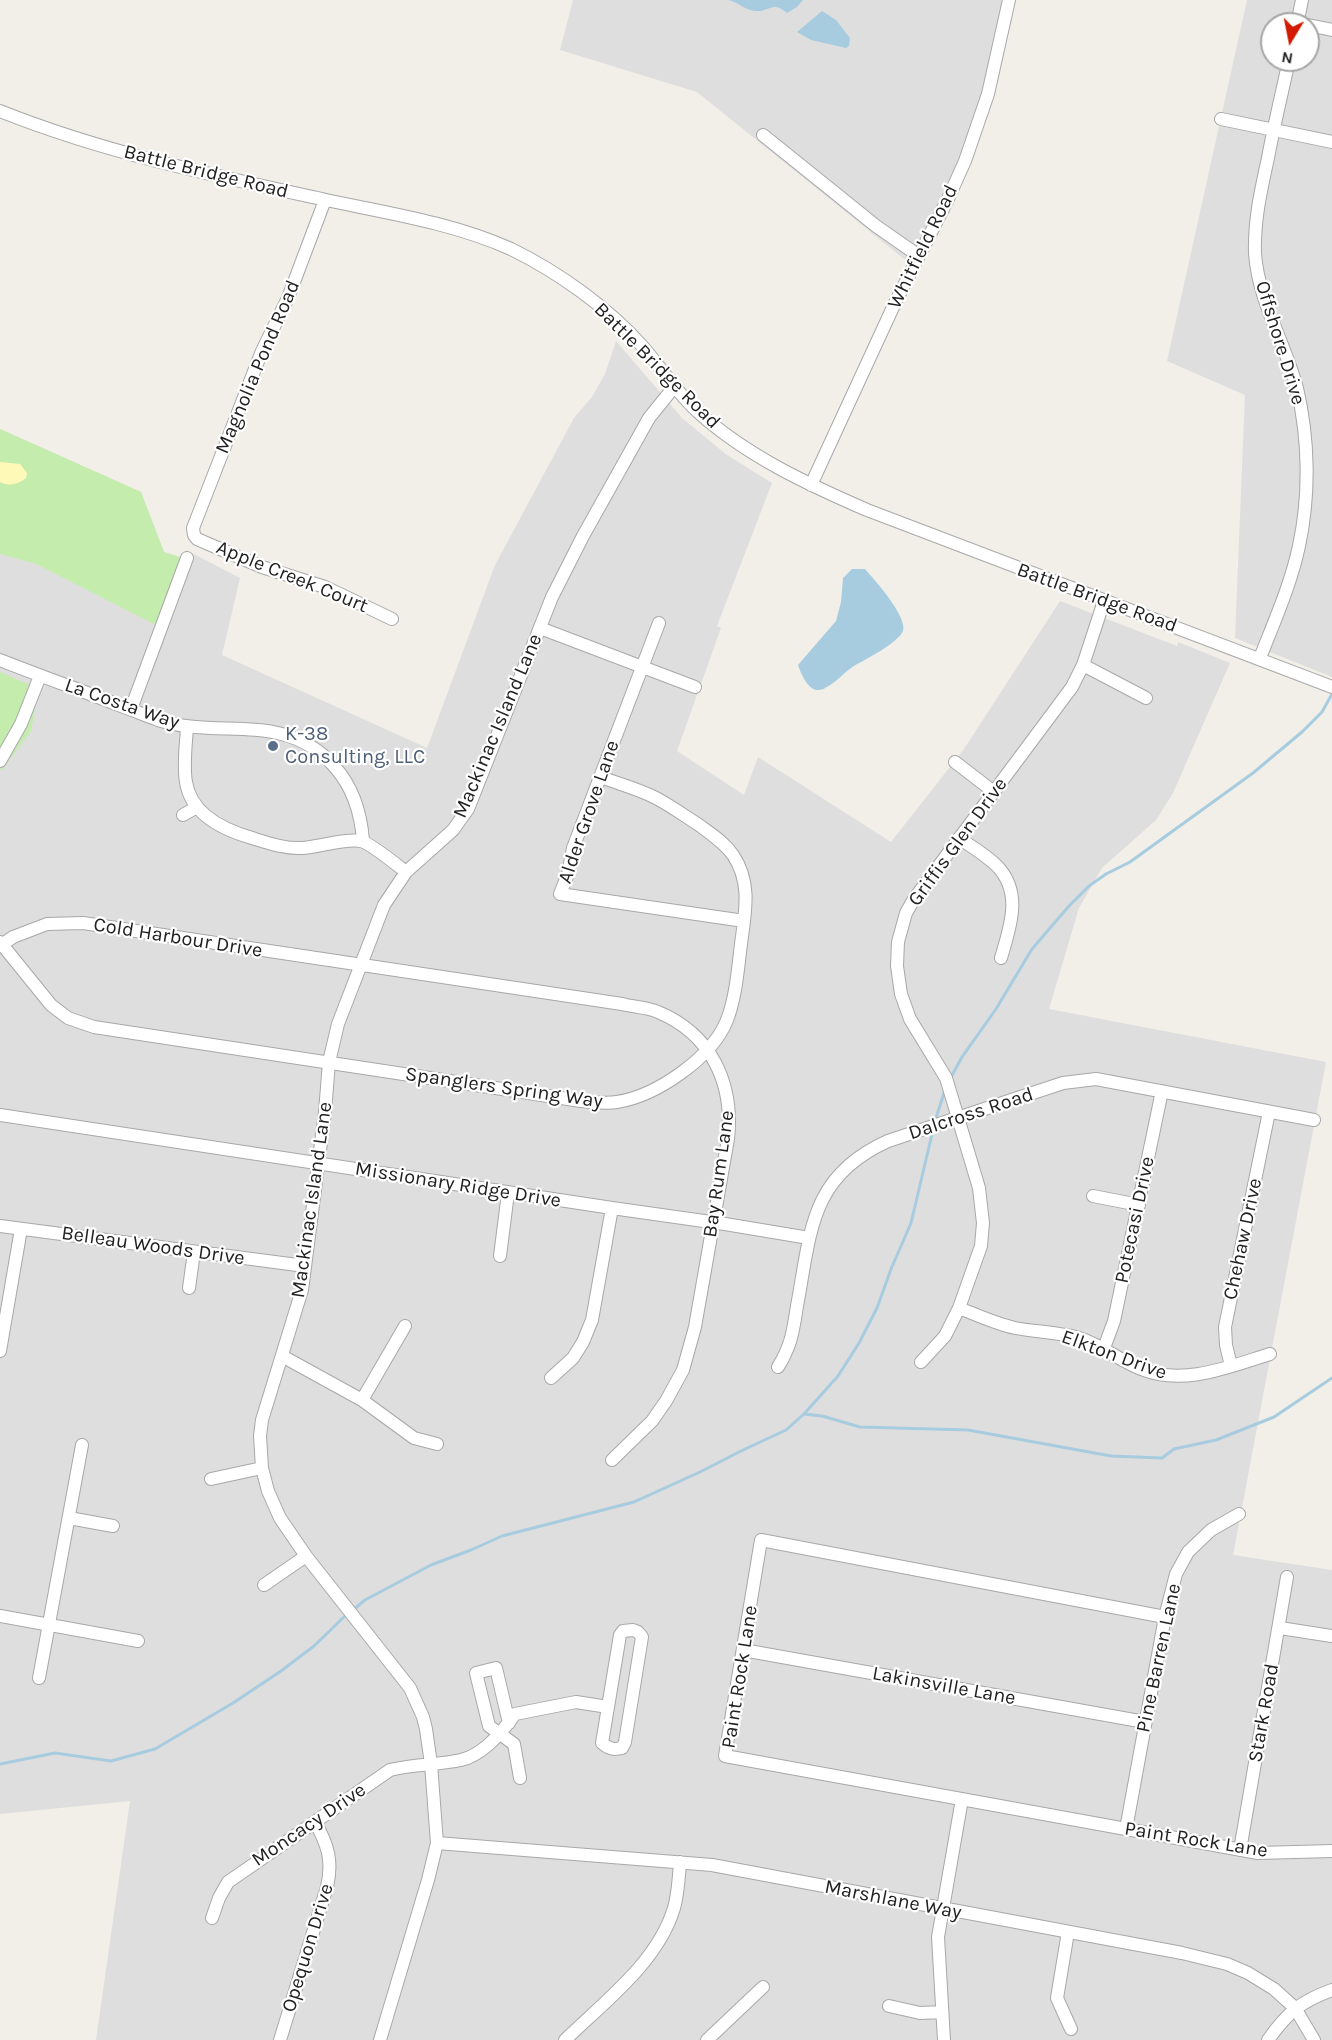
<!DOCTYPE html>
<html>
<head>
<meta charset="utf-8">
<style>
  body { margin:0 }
  #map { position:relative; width:1332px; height:2040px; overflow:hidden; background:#f2efe8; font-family:Karla,sans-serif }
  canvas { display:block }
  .north { position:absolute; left:1260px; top:12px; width:60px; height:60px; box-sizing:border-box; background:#fff; border:2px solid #a6a6a6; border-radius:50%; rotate:190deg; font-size:16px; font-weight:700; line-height:24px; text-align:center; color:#212121 }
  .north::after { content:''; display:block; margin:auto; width:21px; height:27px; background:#d21a00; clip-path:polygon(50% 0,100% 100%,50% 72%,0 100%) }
</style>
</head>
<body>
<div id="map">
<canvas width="1332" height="2040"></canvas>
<div class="north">N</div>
</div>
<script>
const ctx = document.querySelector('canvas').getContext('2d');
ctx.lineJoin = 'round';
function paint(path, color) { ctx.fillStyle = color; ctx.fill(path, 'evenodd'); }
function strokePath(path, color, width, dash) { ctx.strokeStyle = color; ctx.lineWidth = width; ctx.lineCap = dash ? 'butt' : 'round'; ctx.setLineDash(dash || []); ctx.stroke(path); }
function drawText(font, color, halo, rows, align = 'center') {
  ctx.font = font + ' Karla,sans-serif'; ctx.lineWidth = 4.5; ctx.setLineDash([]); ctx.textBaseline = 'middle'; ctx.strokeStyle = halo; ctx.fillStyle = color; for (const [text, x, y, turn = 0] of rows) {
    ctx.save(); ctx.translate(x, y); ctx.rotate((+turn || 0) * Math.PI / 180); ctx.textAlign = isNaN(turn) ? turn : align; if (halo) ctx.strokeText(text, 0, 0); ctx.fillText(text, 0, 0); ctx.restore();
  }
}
const residential = new Path2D(`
  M573,0H1003L980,105L957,172L909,263L697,92L560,50Z
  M1247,0H1332V677L1235,638L1245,395L1167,361ZM1272,24H1308V60H1272Z
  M616,341L682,418L727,455L772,483L717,626L721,628L677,751L744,795L758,757L891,842L964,749L1060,601L1177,646L1178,642L1230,663L1173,793L1156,820L1102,868L1079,908L1049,1009L1326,1062L1233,1555L1332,1570V2040H96L130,1801L0,1814V429L141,492L164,552L183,558L186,550L240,578L222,655L427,748L495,565L574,418L592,397L605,374Z`);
const grass = new Path2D(`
  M0,429L141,492L164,552L183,558L162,628L36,564L0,554Z
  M0,672L39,689L31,731L2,770L0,769Z`);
const sand = new Path2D(`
  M0,462L20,464L27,473L26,478C18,484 10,487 0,482Z`);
const water = new Path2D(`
  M728,0H803L797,7L787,13C772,0 770,12 756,11C746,11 738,2 728,0Z
  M822,11L836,20L850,38L849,46L846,48L811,40L797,32Z
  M852,569H865C874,579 908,617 903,631C898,643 866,659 854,666C844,672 836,683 825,688C823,690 818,690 816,690C807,688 801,674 798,665L836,621L841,602L843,578Z`);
const stream = new Path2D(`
  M950,1079L962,1057L996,1009L1032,949L1069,906L1089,886L1106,874L1130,862L1253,773L1302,732L1322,712L1332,694
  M935,1121L945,1090
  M804,1414L822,1416L860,1427L968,1430L1111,1456L1162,1458L1174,1449L1216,1440L1274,1417L1332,1378
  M353,1610L365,1600L431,1565L471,1550L502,1536L634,1502L700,1472L743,1450L786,1430L804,1414L838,1376L859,1343L877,1308L891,1269L911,1223L933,1130
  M0,1764L55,1753L111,1761L155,1749L233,1703L281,1671L314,1646L347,1614`);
const minor = new Path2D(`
  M1297,24L1302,0
  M1308,25L1332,30
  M0,111C105,153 216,176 326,200C388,213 453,223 511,249C558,272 609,308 644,348C662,369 677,393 698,412C747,456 807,484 867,510L1332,687
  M1221,119L1332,142
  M763,135L876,226L919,256
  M325,200L288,298L262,351L193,528L194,535L197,539L262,567L325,587L392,619
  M811,485L894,305L947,201L965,161L988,94L1009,0
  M659,623L573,848L568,874L560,894L744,921
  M540,628L695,687
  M1260,658C1274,622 1291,584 1299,546C1310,495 1309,439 1297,388C1285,343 1258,300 1255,253C1254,220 1261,190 1268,158C1274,125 1282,93 1289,60
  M0,660C38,675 77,689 116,704C130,709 144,715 158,720C221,740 284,710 334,766C353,787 361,812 363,841
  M1083,665L1146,698
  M131,709L187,558
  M187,727C186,745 183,765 186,782C191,815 224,830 252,838C268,843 285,849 302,848C318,847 346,838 361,841C370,843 397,865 406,872
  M0,761L21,724L40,676
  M955,762L994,792
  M183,815L197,807
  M959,838C972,847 986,855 997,866C1023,893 1010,927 1001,958
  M0,942L51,1005L68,1018L94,1027L581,1101C593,1102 605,1104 617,1102C656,1096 712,1058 727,1020C736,997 738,968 741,944C745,913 752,883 733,855C724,842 711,834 699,825C685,816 671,806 656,798C639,789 619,784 601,777
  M0,946L13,937L47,924L83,923L622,1004C633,1007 647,1007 658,1012C711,1034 734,1083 728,1139L695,1327L683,1370L666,1401L652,1421L612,1460
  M0,1115L612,1208L725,1224L809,1238
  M1093,1196L1139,1205
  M0,1226L305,1266
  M500,1256L508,1193
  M189,1288L194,1252
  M959,1308C977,1315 996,1324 1015,1328C1036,1332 1058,1332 1079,1338C1101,1345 1119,1360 1141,1369C1184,1386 1228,1367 1270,1354
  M1104,1348L1114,1321L1162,1091
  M0,1351L21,1229
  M282,1356L362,1400L414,1438L437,1444
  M921,1362L945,1336L959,1308L981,1246L983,1223L979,1188L946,1078L910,1019L901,994L897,966L898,942L906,913L914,899L1072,687L1083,665L1104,601
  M1231,1366L1226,1345L1225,1327L1269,1112
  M778,1367C792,1344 793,1331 797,1306C811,1231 810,1176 888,1141L1063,1083L1096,1079L1314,1120
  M551,1378L573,1358L583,1342L592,1320L612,1208
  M362,1400L405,1326
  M211,1479L262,1468
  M69,1518L113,1526
  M264,1585L306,1556
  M0,1616L138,1641
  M1165,1617L761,1540L725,1756L1258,1853L1332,1851
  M1280,1628L1332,1636
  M633,1630L638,1632L642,1637L625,1742L622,1748C614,1750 609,1749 602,1743L620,1635L623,1631Z
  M743,1650L1145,1722
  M39,1678L82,1445
  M509,1723L496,1668L476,1673L489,1726L514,1744L520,1778
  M1126,1829L1165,1617L1176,1574L1188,1552L1211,1530L1239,1514
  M437,1843L712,1865L1182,1953L1227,1964L1248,1973L1274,1989L1295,2008L1314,2040
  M1240,1850L1287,1577
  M212,1918L219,1898L228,1882L390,1770C413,1764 438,1765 461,1760C483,1755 503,1731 515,1714L576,1702L608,1707
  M1068,1932L1057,1998L1071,2029
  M889,2006L920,2013L942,2012
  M280,2040L327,1887C333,1861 328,1845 315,1822
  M380,2040L428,1880L437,1843L431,1764L426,1729L423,1717L410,1688L306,1556L280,1518L268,1491L262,1468L260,1436L262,1420L302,1290L325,1112L329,1062L338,1024L384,905L406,872L453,830L468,809L552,597L583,536L649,418L674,387
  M565,2040C604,2002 658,1962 674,1908C678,1894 679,1877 680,1862
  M707,2040L763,1987
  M944,2040L938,1937L962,1799
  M1268,2040C1287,2013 1301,2001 1332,1990`);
const markers = [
  [273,746,6,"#5c6f8a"]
];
const streetNames = [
  ["Battle Bridge Road",206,172,14],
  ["Whitfield Road",923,247,-64],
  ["Offshore Drive",1280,343,73],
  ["Battle Bridge Road",657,366,45],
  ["Magnolia Pond Road",258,367,-67],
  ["Apple Creek Court",292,577,22],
  ["Battle Bridge Road",1097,598,20],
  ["La Costa Way",122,704,19],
  ["Mackinac Island Lane",498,726,-67],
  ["Alder Grove Lane",589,812,-71],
  ["Griffis Glen Drive",958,842,-54],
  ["Cold Harbour Drive",178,938,9],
  ["Spanglers Spring Way",504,1088,8],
  ["Dalcross Road",971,1114,-18],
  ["Bay Rum Lane",719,1174,-82],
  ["Missionary Ridge Drive",458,1185,9],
  ["Mackinac Island Lane",312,1200,-82],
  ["Potecasi Drive",1135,1220,-78],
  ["Chehaw Drive",1243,1239,-78],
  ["Belleau Woods Drive",153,1246,8],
  ["Elkton Drive",1114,1355,20],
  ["Pine Barren Lane",1159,1658,-78],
  ["Paint Rock Lane",740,1677,-81],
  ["Lakinsville Lane",944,1686,10],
  ["Stark Road",1264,1713,-80],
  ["Moncacy Drive",309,1825,-34],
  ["Paint Rock Lane",1196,1840,9],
  ["Marshlane Way",893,1900,11],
  ["Opequon Drive",308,1948,-73]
];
const serviceNames = [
  ["K-38",285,734],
  ["Consulting, LLC",285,757]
];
paint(residential, '#dfdede');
paint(grass, '#c4ecad');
paint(sand, '#fff9b8');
paint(water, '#a7cce0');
strokePath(stream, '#a7cce0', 3);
strokePath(minor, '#a8a8a8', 14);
strokePath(minor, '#fff', 12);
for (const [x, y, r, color] of markers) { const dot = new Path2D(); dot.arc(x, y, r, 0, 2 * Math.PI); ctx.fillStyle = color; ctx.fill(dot); strokePath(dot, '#fff', 2); }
drawText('20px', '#212121', '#fff', streetNames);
drawText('20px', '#4e5e75', '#fff', serviceNames, 'left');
</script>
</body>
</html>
